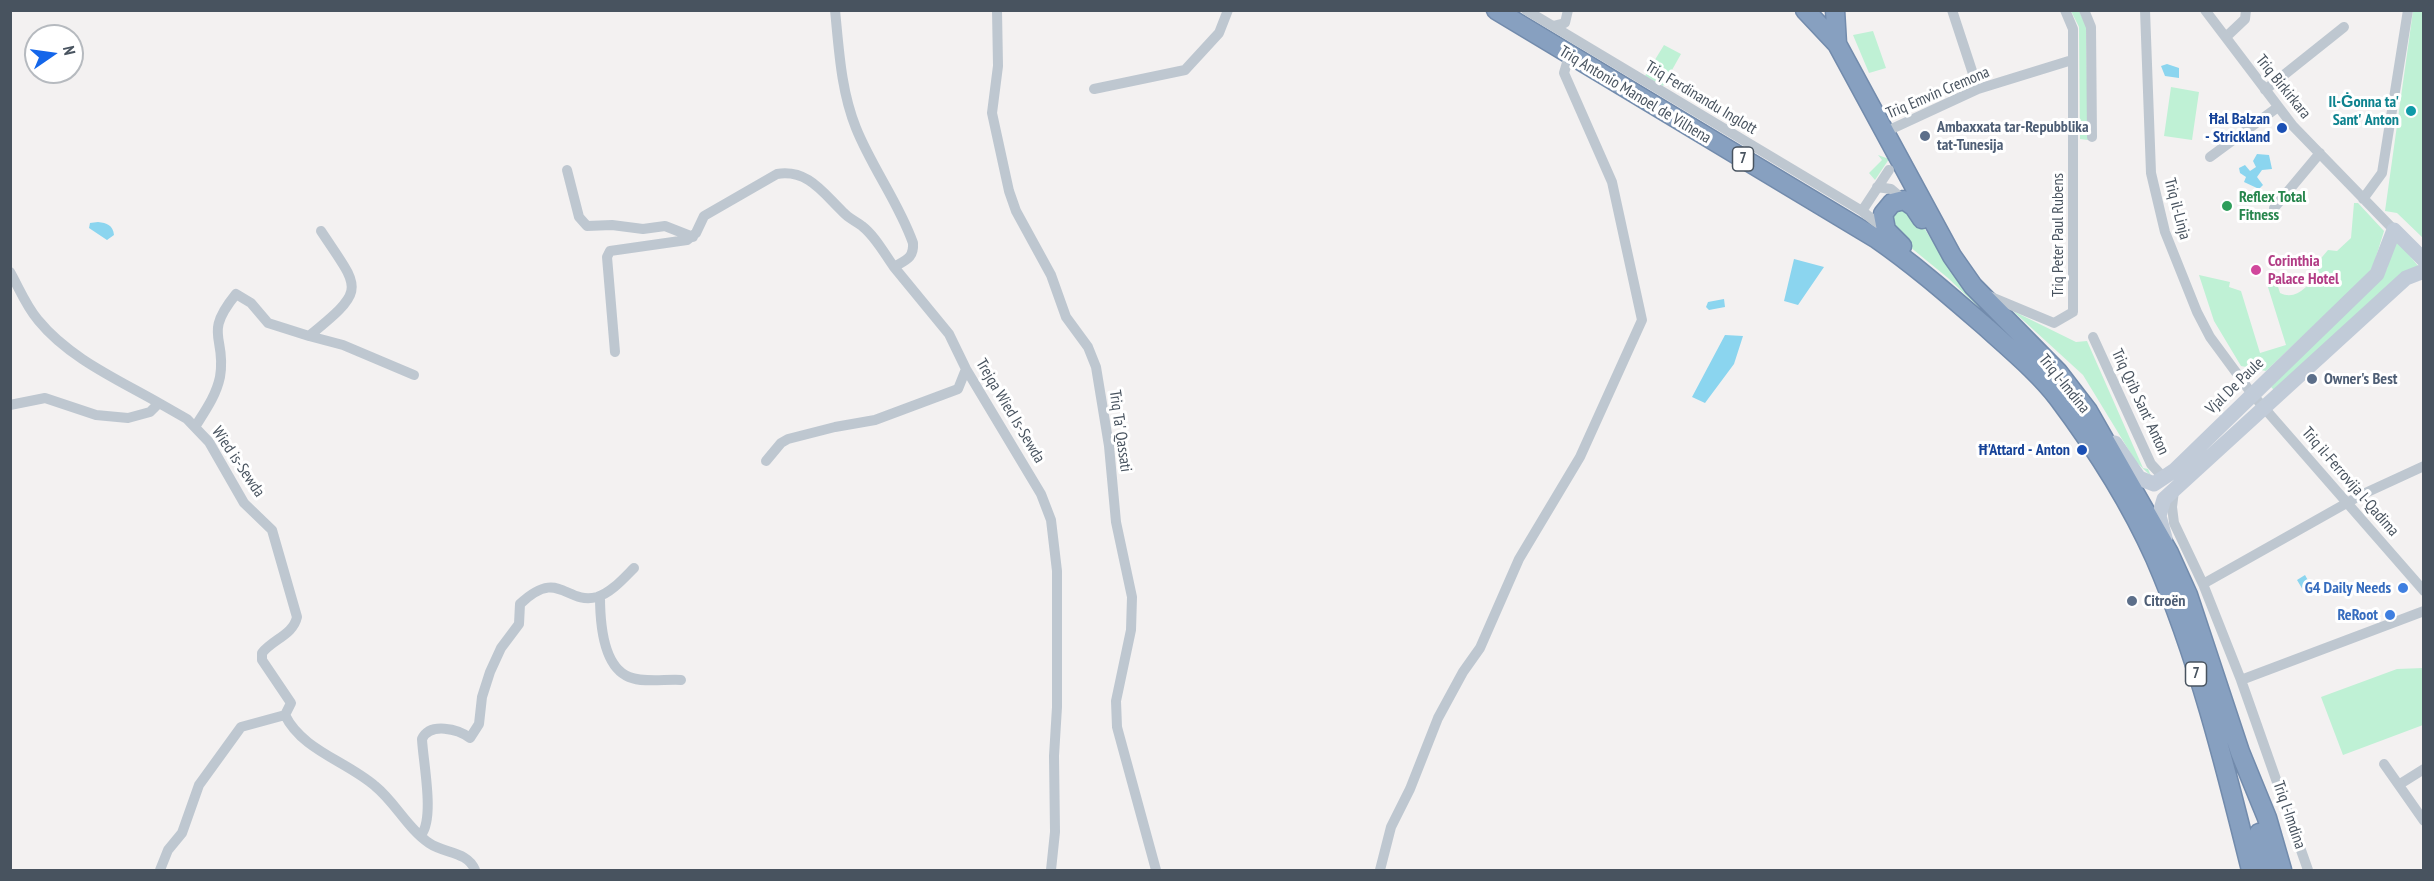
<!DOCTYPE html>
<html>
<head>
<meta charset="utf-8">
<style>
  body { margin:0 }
  #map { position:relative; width:2434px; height:881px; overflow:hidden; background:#f3f1f1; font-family:"PT Sans Narrow",sans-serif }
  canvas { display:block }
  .frame { position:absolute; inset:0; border:12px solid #48535f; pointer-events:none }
  .north { position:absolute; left:24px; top:24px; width:60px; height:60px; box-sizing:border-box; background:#fff; border:2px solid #b6babf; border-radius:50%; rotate:77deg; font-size:16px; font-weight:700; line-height:24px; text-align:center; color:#48535f }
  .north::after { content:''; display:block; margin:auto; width:21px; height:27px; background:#1466ea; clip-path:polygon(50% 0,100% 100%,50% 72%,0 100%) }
</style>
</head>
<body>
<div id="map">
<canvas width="2434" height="881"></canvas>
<div class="frame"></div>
<div class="north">N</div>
</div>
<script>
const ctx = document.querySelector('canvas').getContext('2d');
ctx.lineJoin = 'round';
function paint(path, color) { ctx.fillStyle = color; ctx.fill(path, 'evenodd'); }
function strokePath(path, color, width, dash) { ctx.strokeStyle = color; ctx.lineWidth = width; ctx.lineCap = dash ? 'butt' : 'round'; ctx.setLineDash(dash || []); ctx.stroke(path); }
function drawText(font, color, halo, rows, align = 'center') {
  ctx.font = font + ' "PT Sans Narrow",sans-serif'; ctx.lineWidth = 6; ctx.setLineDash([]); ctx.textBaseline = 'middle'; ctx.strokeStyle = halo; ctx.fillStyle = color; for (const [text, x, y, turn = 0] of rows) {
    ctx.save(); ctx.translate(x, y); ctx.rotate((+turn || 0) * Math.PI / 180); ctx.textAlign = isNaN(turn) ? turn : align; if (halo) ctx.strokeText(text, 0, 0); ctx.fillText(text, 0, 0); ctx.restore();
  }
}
const green = new Path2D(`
  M2071,11H2079L2086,26L2088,140L2080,139L2079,27Z
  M2413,11H2424L2423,238L2397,213L2385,211Z
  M1873,31L1886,68L1869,73L1853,35Z
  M1664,45L1681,54L1663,86L1645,76Z
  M2171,87L2199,92L2192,140L2164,136Z
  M1878,155L1889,159L1875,180L1869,173L1882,160Z
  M2354,203H2358L2384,231L2372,270L2266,371L2241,366L2214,321L2199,275L2230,282L2229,287L2241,291L2260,353L2286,345L2267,284L2271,273L2275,277L2280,293C2297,301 2307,285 2319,275L2317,263L2328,250L2337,251L2351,238Z
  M1895,207L1914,212L1952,272L2020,342L2017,344L1948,278L1893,233L1888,216Z
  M2394,237L2419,267L2275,391L2271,387L2387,269Z
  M2013,311L2076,342L2087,341L2143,468L2148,469L2151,476L2136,462L2083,375Z
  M2423,668V725L2343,755L2321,697L2397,669Z`);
const water = new Path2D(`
  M2167,64L2179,68V78L2165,76L2161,66Z
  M2257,154L2269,155L2272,169L2262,170L2257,177L2263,185L2259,189L2244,182L2246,177L2240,173L2239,168L2245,165L2250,171L2256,167L2253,161Z
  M98,222C107,223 113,225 114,235L107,240L89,228L90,223Z
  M1794,259L1824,267L1798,305L1784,301Z
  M1724,299L1725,307L1709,310L1706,307L1708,302Z
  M1725,335L1743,336L1734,364L1705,403L1692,397Z
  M2305,575L2314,591L2306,595L2297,580Z`);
const street = new Path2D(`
  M835,10C839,50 841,91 856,128C872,168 899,203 913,243C914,258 906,260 894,267L949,334L966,369L1041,494L1051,520L1057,571V707L1054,756L1055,832L1051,870
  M997,10L998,66L992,113L1009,191L1016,211L1051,275L1066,317L1088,347L1096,367L1109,446L1116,522L1132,597L1131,630L1116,701L1117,727L1156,870
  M1526,10L1862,211L1886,230
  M1952,10L1978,89
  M2084,10L2091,27L2092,137
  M2145,10L2151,173L2165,232L2197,312L2210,337L2252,394L2424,591
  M2205,10L2293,126L2394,230
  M1553,26L1565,23L1568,10
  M2226,37L2245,19L2246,10
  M1094,89L1185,70L1219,33L1228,10
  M2265,90L2344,27
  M1885,132L1978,89L2072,60
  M2210,157L2278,107
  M567,170L579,217L587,226L612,225L643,229L665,226L693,237
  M1877,187L1891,189L1904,200
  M2363,199L2382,173L2408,10
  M2274,208L2320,153
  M1862,211L1889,170
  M10,272C19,288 26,306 38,320C69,358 117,379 159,403
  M1989,296L2054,323L2073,312V29L2065,10
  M309,336L343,345L414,375
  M2093,337L2151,464L2164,478
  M615,352L607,257L610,251L687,240L696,233L704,216L777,174C808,169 823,193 843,212C848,218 856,221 862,226C875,236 884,253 894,267
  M10,405L45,398L96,415L128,418L150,412L159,403L187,419L209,442L244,503L272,530L297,617C293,635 273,639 262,653V660L291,703L285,715C302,750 346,761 375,786C395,802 408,829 429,843C445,854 467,851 475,870
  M195,427C205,411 216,396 220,377C227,336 202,336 236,294L251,303L268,323L309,336C368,288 360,290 321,231
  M766,461L781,443L788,439L835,427L875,420L958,389L966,369
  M2174,491L2172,507L2174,523L2203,584L2241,680L2308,870
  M2203,584L2361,495L2424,466
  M600,596C600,620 602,666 629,677C644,683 665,679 681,680
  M2241,680L2424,611
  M2384,764L2424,821
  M2400,784L2424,769
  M421,835C435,818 423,762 422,739C430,722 458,729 470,738L479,724L482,697L490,672L501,648L519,624L520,604C559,567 565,605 597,597C611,593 624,578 634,568
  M160,870L168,850L182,833L199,785L241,727L285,715
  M1380,870L1391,827L1410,789L1438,718L1463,672L1480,648L1519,559L1580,457L1642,320L1612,182L1564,73L1569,56`);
const secondary = new Path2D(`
  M2115,443L2139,478L2154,484L2175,470L2377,274L2394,230L2424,260
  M2165,538L2159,516L2164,499L2406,278L2424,271`);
const highway = new Path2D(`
  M1496,10L1877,239C1916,266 1951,297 1987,328C2011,350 2038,372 2058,398C2094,446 2130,502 2155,558C2198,657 2225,765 2251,870
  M1805,10L1837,44L1952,256L1973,286L2058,372L2088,411L2169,553L2188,595L2240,752L2267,818L2282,870
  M1835,10L1837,44
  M1902,246L1886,230L1883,214L1892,203L1904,200L1914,207L1922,219
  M2259,833L2268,870`);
const markers = [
  [2411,111,6,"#0f9aa8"],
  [2282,128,6,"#1a4fb4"],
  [1925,136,6,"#5c6f8a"],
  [2227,206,6,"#2e9e5b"],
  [2256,270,6,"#d1479c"],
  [2312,379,6,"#5c6f8a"],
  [2082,450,6,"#1a4fb4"],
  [2403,588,6,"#3f7fe0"],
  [2132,601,6,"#5c6f8a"],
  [2390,615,6,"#3f7fe0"]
];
const shields = [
  [1743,159,21],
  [2196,674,21]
];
const shieldNames = [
  ["7",1743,159],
  ["7",2196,674]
];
const streetNames = [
  ["Triq Birkirkara",2283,87,51],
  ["Triq Emvin Cremona",1938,93,-23],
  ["Triq Antonio Manoel de Vilhena",1635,95,31],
  ["Triq Ferdinandu Inglott",1701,98,31],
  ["Triq il-Linja",2177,209,75],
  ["Triq Peter Paul Rubens",2058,235,-90],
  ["Triq l-Imdina",2064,384,51],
  ["Vjal De Paule",2235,386,-44],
  ["Triq Qrib Sant' Anton",2140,402,65],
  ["Trejqa Wied Is-Sewda",1010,411,59],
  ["Triq Ta' Qassati",1120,431,82],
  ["Wied is-Sewda",238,462,56],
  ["Triq il-Ferrovija l-Qadima",2350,482,49],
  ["Triq l-Imdina",2289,815,71]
];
const cultureNames = [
  ["Il-Ġonna ta'",2399,102],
  ["Sant' Anton",2399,120]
];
const transitNames = [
  ["Ħal Balzan",2270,119],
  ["- Strickland",2270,137],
  ["Ħ'Attard - Anton",2070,450]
];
const serviceNames = [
  ["Ambaxxata tar-Repubblika",1937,127],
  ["tat-Tunesija",1937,145],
  ["Owner's Best",2324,379],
  ["Citroën",2144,601]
];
const leisureNames = [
  ["Reflex Total",2239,197],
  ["Fitness",2239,215]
];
const hotelNames = [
  ["Corinthia",2268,261],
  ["Palace Hotel",2268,279]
];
const shopNames = [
  ["G4 Daily Needs",2391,588],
  ["ReRoot",2378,615]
];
paint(green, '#bff1d5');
paint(water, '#8bd5ef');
strokePath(highway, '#728bac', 21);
strokePath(street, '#bec7d0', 10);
strokePath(secondary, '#c1cbd8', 15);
strokePath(highway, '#87a0c0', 18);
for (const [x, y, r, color] of markers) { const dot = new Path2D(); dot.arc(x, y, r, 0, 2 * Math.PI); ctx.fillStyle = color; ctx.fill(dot); strokePath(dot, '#fff', 2); }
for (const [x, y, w] of shields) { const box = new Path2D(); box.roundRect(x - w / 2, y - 12, w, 24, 4.5); ctx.fillStyle = '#fff'; ctx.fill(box); strokePath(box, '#48535f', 1.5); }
drawText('bold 15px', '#48535f', null, shieldNames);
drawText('16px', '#48535f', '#fff', streetNames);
drawText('bold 16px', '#0d838f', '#fff', cultureNames, 'right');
drawText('bold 16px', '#164399', '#fff', transitNames, 'right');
drawText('bold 16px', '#4e5e75', '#fff', serviceNames, 'left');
drawText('bold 16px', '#27864d', '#fff', leisureNames, 'left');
drawText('bold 16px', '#b23c85', '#fff', hotelNames, 'left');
drawText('bold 16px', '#366cbe', '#fff', shopNames, 'right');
</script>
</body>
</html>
